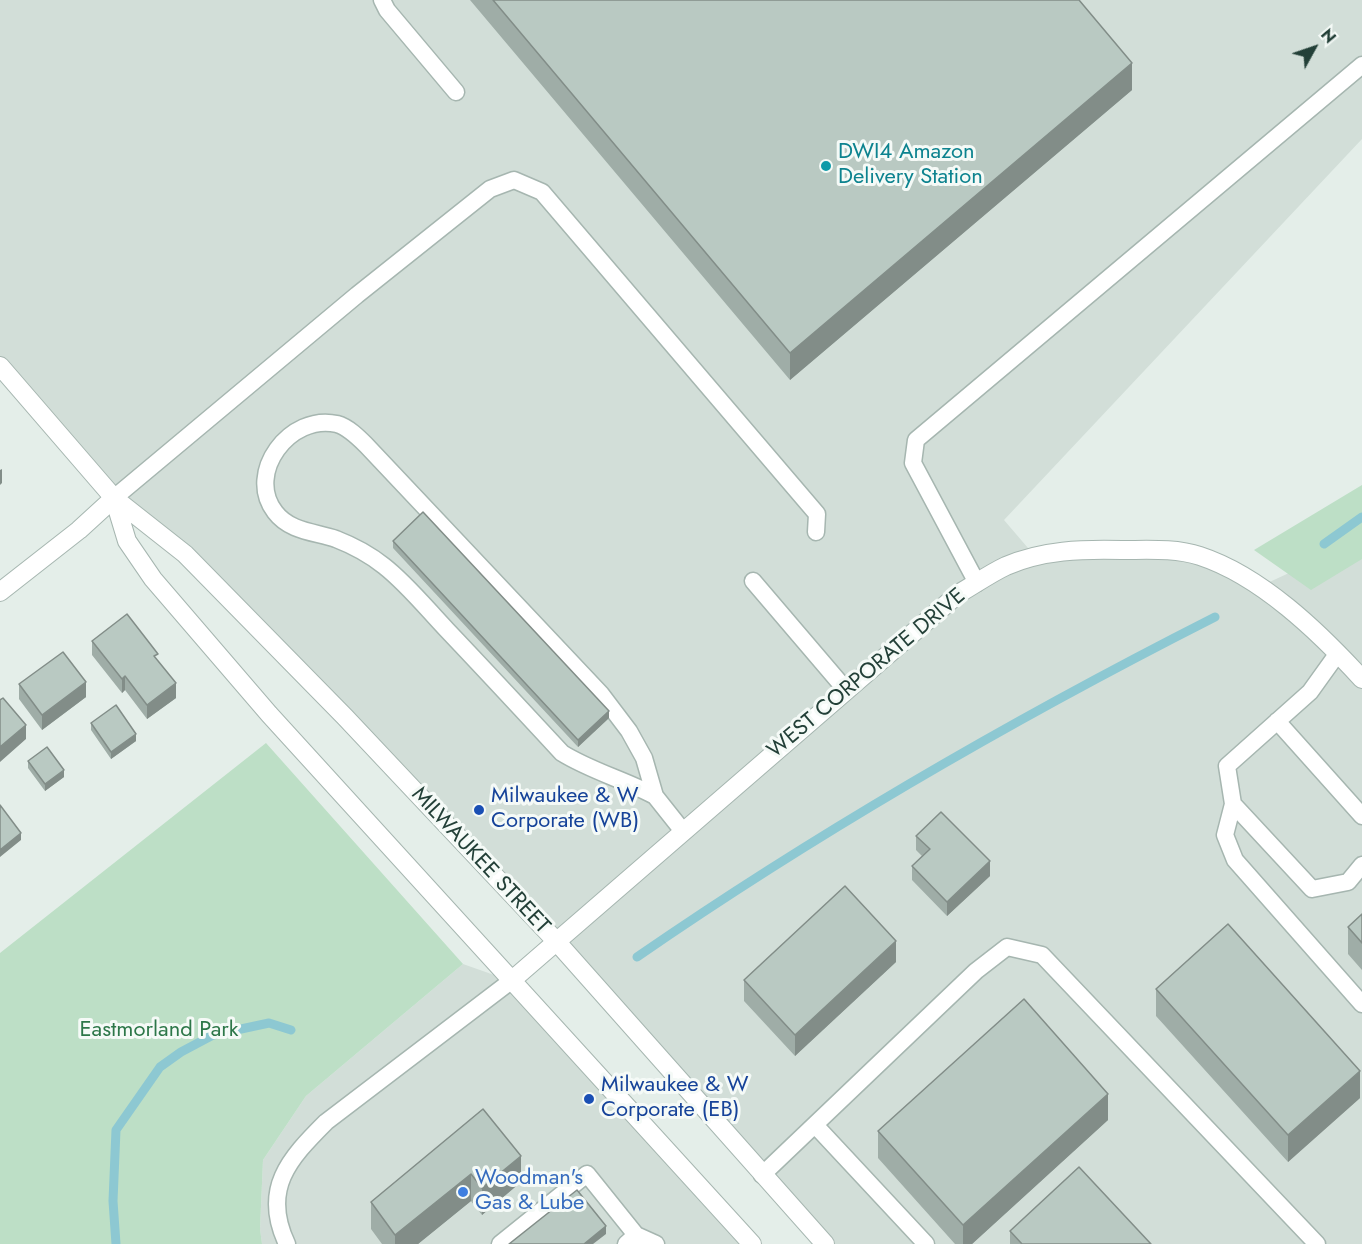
<!DOCTYPE html>
<html>
<head>
<meta charset="utf-8">
<style>
  body { margin:0 }
  #map { position:relative; width:1362px; height:1244px; overflow:hidden; background:#e4eee9; font-family:Jost,sans-serif }
  canvas { display:block }
  .north { position:absolute; left:1284px; top:18px; width:60px; height:60px; -webkit-text-stroke:4px #f5faf7; paint-order:stroke; rotate:50deg; font-size:16px; font-weight:700; line-height:24px; text-align:center; color:#234038 }
  .north::after { content:''; display:block; margin:auto; width:21px; height:27px; background:#234038; clip-path:polygon(50% 0,100% 100%,50% 72%,0 100%) }
</style>
</head>
<body>
<div id="map">
<canvas width="1362" height="1244"></canvas>
<div class="north">N</div>
</div>
<script>
const ctx = document.querySelector('canvas').getContext('2d');
ctx.lineJoin = 'round';
function paint(path, color) { ctx.fillStyle = color; ctx.fill(path, 'evenodd'); }
function strokePath(path, color, width, dash) { ctx.strokeStyle = color; ctx.lineWidth = width; ctx.lineCap = dash ? 'butt' : 'round'; ctx.setLineDash(dash || []); ctx.stroke(path); }
function drawText(font, color, halo, rows, align = 'center') {
  ctx.font = font + ' Jost,sans-serif'; ctx.lineWidth = 6; ctx.setLineDash([]); ctx.textBaseline = 'middle'; ctx.strokeStyle = halo; ctx.fillStyle = color; for (const [text, x, y, turn = 0] of rows) {
    ctx.save(); ctx.translate(x, y); ctx.rotate((+turn || 0) * Math.PI / 180); ctx.textAlign = isNaN(turn) ? turn : align; if (halo) ctx.strokeText(text, 0, 0); ctx.fillText(text, 0, 0); ctx.restore();
  }
}
const built = new Path2D(`
  M0,0H1362V139L1004,520L1034,555L1169,550L1261,586L1362,539V1244H825L556,941L147,524L0,366Z
  M463,964L511,981L743,1244H262L260,1229L263,1160L306,1096Z`);
const green = new Path2D(`
  M1362,485V559L1311,590L1254,550Z
  M266,743L463,964L306,1096L263,1160L260,1229L262,1244H0V953Z`);
const stream = new Path2D(`
  M1324,544L1362,517
  M637,957C821,830 1016,718 1215,617
  M116,1244L113,1201L116,1130L160,1067L181,1052L213,1035L269,1023L291,1030`);
const service = new Path2D(`
  M382,0L387,10L456,92
  M114,498L357,295L490,189L514,180L542,192L817,514L816,532
  M753,581L846,690
  M977,583L913,463L916,440L1362,65
  M1338,653L1310,692L1227,766L1233,804L1312,889L1348,882L1362,865
  M1277,721L1362,816
  M655,796C625,780 591,771 562,753C524,712 486,671 447,630C427,609 407,584 384,566C369,554 354,546 336,539C316,532 290,532 275,512C245,473 290,413 337,424C348,427 358,437 366,445L601,694L629,731L644,758L655,796L682,830
  M1233,804L1225,835L1235,860L1362,1004
  M815,1125L926,1244
  M762,1175L976,971L1007,947L1042,955L1317,1244
  M636,1235L656,1244
  M287,1244C261,1189 289,1159 326,1122L511,981
  M500,1244L587,1174L636,1235L626,1244`);
const minor = new Path2D(`
  M0,592L79,530L114,498`);
const tertiary = new Path2D(`
  M0,366L114,498L185,554L345,717L556,941L825,1244
  M114,498L127,541L153,579L269,714L752,1244
  M511,981L958,594C974,585 989,574 1006,566C1043,550 1082,549 1122,550C1148,550 1175,548 1200,556C1261,576 1319,632 1362,679`);
const wall = new Path2D(`
  M470,0H1079L1132,90L790,380Z
  M393,541L609,718L578,747L393,548Z
  M92,641L158,661L176,698L147,719L125,690L122,693L92,655Z
  M19,684L86,697L42,730L19,699Z
  M91,723L136,741L111,759L91,730Z
  M28,761L64,777L45,791L28,768Z
  M916,836L990,876L947,916L912,880V866L922,856L916,850Z
  M1362,914V970L1348,954V927Z
  M896,962L795,1056L744,1001V980Z
  M1156,989L1360,1098L1288,1162L1156,1016Z
  M483,1109L521,1182L482,1215L471,1201L418,1244H382L371,1229V1202Z
  M1108,1120L972,1244H955L878,1158V1131Z
  M1010,1231L1151,1244H1010Z`);
const shadedWall = new Path2D(`
  M1132,63V90L790,380V353Z
  M2,469V483L0,485V470Z
  M125,676V690L122,693V679Z
  M86,682V697L42,730V715Z
  M176,683V698L147,719V705Z
  M609,711V718L578,747V740Z
  M26,725V739L0,762V747Z
  M136,734V741L111,759V752Z
  M64,770V777L45,791V784Z
  M21,833V840L0,857V850Z
  M990,861V876L947,916V902Z
  M896,941V962L795,1056V1035Z
  M1360,1071V1098L1288,1162V1135Z
  M1108,1094V1120L972,1244H963V1225Z
  M521,1156V1182L482,1215V1188Z
  M471,1174V1201L418,1244H395V1235Z
  M606,1226V1234L593,1244H584Z`);
const building = new Path2D(`
  M493,0H1079L1132,63L790,353Z
  M423,512L609,711L578,740L393,541Z
  M127,614L158,654L154,656L176,683L147,705L125,676L122,679L92,641Z
  M63,652L86,682L42,715L19,684Z
  M3,698L26,725L0,747V700Z
  M116,705L136,734L111,752L91,723Z
  M47,747L64,770L45,784L28,761Z
  M0,805L21,833L0,850Z
  M941,812L990,861L947,902L912,866L930,849L916,836Z
  M845,886L896,941L795,1035L744,980Z
  M1362,914V943L1348,927Z
  M1228,924L1360,1071L1288,1135L1156,989Z
  M1024,999L1108,1094L963,1225L878,1131Z
  M483,1109L521,1156L482,1188L471,1174L395,1235L371,1202Z
  M1079,1167L1151,1244H1022L1010,1231Z
  M577,1190L606,1226L584,1244H509Z`);
const markers = [
  [826,166,6,"#0f9aa8"],
  [479,810,6,"#1a4fb4"],
  [589,1099,6,"#1a4fb4"],
  [463,1192,6,"#3f7fe0"]
];
const cultureNames = [
  ["DWI4 Amazon",838,153],
  ["Delivery Station",838,178]
];
const streetNames = [
  ["WEST CORPORATE DRIVE",867,674,-40],
  ["MILWAUKEE STREET",480,861,47]
];
const transitNames = [
  ["Milwaukee & W",491,797],
  ["Corporate (WB)",491,822],
  ["Milwaukee & W",601,1086],
  ["Corporate (EB)",601,1111]
];
const parkNames = [
  ["Eastmorland Park",159,1031]
];
const shopNames = [
  ["Woodman's",475,1179],
  ["Gas & Lube",475,1204]
];
paint(built, '#d2ded8');
paint(green, '#bddfc6');
strokePath(stream, '#8dc8d2', 9);
strokePath(service, '#a6b6b0', 19);
strokePath(minor, '#a6b6b0', 20);
strokePath(tertiary, '#a6b6b0', 20);
strokePath(service, '#fff', 16);
strokePath(minor, '#fff', 18);
strokePath(tertiary, '#fff', 18);
paint(wall, '#9fada7');
paint(shadedWall, '#828d88');
paint(building, '#b9c9c2');
strokePath(building, '#828d88', 1.5);
for (const [x, y, r, color] of markers) { const dot = new Path2D(); dot.arc(x, y, r, 0, 2 * Math.PI); ctx.fillStyle = color; ctx.fill(dot); strokePath(dot, '#f5faf7', 2); }
drawText('22px', '#0d838f', '#f5faf7', cultureNames, 'left');
drawText('22px', '#234038', '#f5faf7', streetNames);
drawText('22px', '#164399', '#f5faf7', transitNames, 'left');
drawText('22px', '#2d7749', '#f5faf7', parkNames);
drawText('22px', '#366cbe', '#f5faf7', shopNames, 'left');
</script>
</body>
</html>
